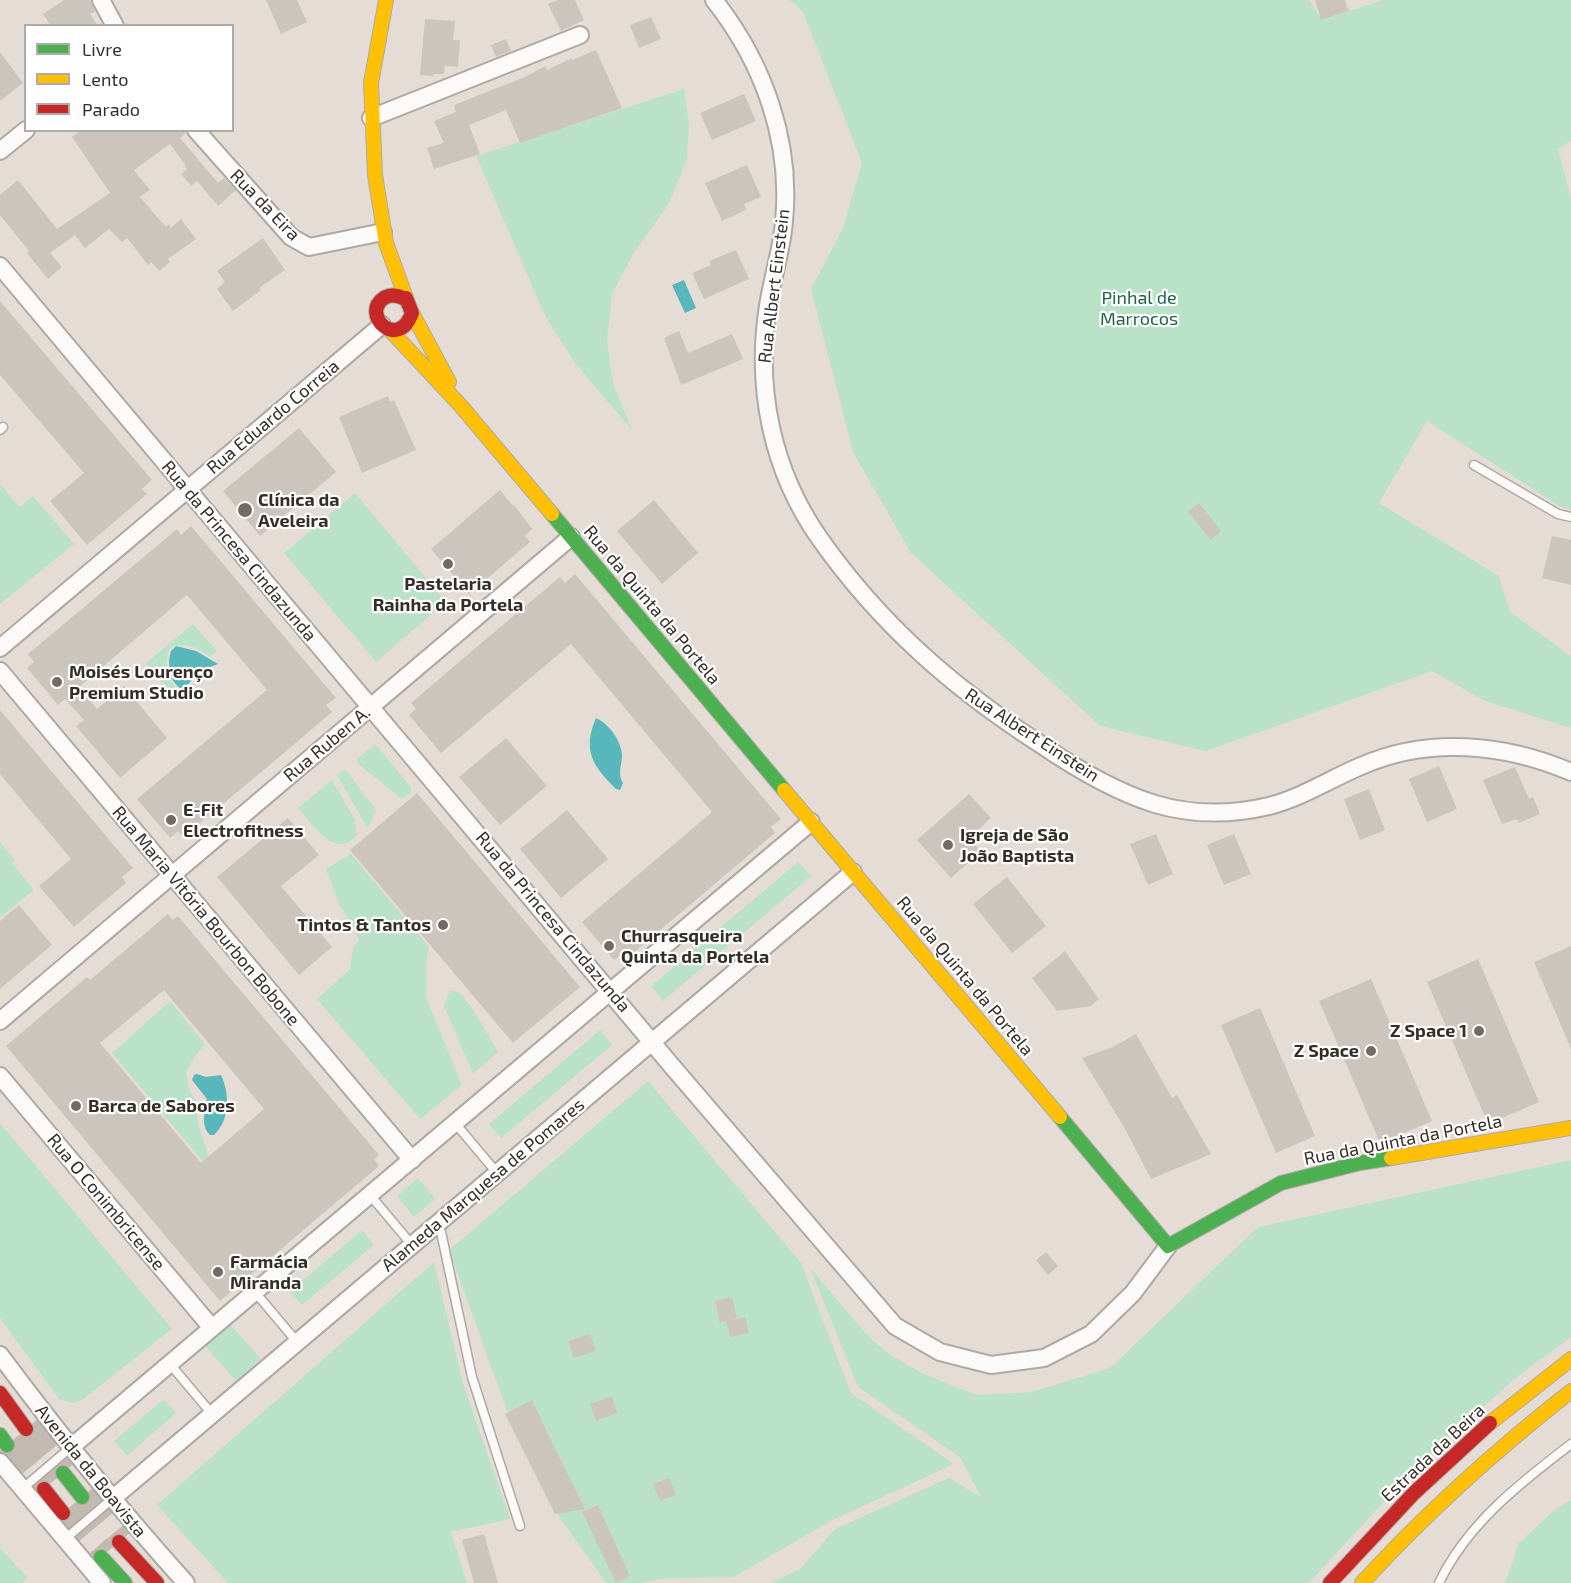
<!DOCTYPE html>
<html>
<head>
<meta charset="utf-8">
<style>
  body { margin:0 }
  #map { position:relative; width:1571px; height:1583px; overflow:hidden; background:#e5ddd5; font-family:"Exo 2",sans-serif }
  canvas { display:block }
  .legend { position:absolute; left:24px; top:24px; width:210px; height:108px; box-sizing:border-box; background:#fff; border:2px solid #aeaba9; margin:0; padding:8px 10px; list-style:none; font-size:18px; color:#342e28 }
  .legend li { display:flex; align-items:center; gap:12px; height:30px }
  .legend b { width:30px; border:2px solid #aeaba9 }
</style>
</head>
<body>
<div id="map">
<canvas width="1571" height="1583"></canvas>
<ul class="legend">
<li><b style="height:8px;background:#4caf50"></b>Livre</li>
<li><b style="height:8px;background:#ffc107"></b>Lento</li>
<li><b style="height:8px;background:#c62828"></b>Parado</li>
</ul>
</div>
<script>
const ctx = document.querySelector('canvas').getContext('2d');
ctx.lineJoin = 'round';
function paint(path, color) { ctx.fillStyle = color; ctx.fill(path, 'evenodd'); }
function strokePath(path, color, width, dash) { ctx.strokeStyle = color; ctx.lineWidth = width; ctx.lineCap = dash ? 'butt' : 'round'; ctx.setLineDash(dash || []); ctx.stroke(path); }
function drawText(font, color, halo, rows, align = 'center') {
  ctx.font = font + ' "Exo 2",sans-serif'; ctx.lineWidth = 4.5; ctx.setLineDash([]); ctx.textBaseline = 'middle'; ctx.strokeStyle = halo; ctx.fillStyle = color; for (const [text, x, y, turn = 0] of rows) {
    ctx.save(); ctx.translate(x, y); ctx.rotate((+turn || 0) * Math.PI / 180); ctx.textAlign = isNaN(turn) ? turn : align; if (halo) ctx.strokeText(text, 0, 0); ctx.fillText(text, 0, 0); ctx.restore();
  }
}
const green = new Path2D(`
  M790,0H1309L1322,20L1383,0H1571V141L1558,149L1571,198V509L1561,507L1427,421L1379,503L1499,576L1510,612L1571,656V728L1485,701L1432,671L1206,751L1100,726L911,553L853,452L811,289L843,228L862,163L803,12Z
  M684,89L689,123L687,160L668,205L635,251L612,294L607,341L613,383L632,430L575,363L545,316L476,156Z
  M0,484L20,507L33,496L74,544L0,604Z
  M355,493L446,602L376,662L284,553Z
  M193,624L217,651L210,656C198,649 182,639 169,649L166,663L175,688L170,691L146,663Z
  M375,744L411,787V793L402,799L358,764L356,760Z
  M346,770L376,810L369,826L367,827L337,775Z
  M332,780L355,820L356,833H359C336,862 314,826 298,808Z
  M0,842L15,860L12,863L34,890L0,918Z
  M351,854L429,947L426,964V997L462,1085L420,1119L317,999L350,969L353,948L359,940L353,926L340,907L326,869Z
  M798,862L811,876L663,1001L651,986Z
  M450,990L460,993L471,1006L498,1052L473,1074L444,1006Z
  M170,1001L205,1044L195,1056L186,1073L190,1092L195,1098L198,1124L215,1176L112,1053Z
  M600,1030L612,1045L501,1138L489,1124Z
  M648,1081L801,1263L851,1393L954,1464L831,1521L734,1577L659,1579L641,1583H606L556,1512L507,1411L449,1250Z
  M0,1123L172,1329L82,1400L73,1403L59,1399L0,1318Z
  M1571,1160V1337L1517,1377L1414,1469L1309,1583H771L800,1569L835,1529L949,1478L981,1497L960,1457L858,1387L810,1268L869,1337L889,1354L924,1374L977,1395L1031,1392L1110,1368L1258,1227Z
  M418,1178L435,1199L414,1217L397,1196Z
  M362,1230L374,1245L302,1305L290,1291Z
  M434,1262L463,1383L510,1519L451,1532L467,1583H228L157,1505Z
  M230,1324L261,1359L236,1381L205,1346Z
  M164,1399L176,1413L127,1456L114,1441Z
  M1571,1500V1583H1505L1519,1543L1553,1511Z
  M0,1548L28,1578L22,1583H0Z`);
const water = new Path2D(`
  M684,280L696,308L685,313L672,285Z
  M176,646L196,651L218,664L202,670L184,688H180C169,680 167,664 171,651Z
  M596,718C609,724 621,740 622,755C622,766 617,774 623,783L620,790L616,789C593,766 582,751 596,718Z
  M197,1074L206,1077L221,1075C230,1094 230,1120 214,1135H210C200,1125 205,1112 207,1099L192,1080L194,1075Z`);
const building = new Path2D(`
  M64,0H91L95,12L90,14L98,26H51L43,14Z
  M266,0H297L307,22L281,34Z
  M558,0H575L584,20L561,31L548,4Z
  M1315,0H1345L1349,11L1321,20Z
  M651,17L661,39L639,48L630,25Z
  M425,19L455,21L453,40H460L458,67L445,66L444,74H434L433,76L420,75Z
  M506,39L511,51L496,57L491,45Z
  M596,50L622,108L520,143L506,110L469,125L480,154L434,169L427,148L444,143L434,121L456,112L454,105L525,77L545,66L547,70L572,58V60Z
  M0,52L23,83L0,101Z
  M744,94L756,121L712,140L700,113Z
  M82,130H186V133L180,138L218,183L224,178L236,190L218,206L197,181L191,186L181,174L187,169L185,167L186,166L170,144L134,170L150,190L140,197L166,227L169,224L171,228L181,219L196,239L168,259L170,262L159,271L151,262L148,265L127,238L122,242L109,229L85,248L75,235L50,253L62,267L48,279L27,253L29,251L0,215V195L18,180L57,229L110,193L72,137Z
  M747,165L761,197L744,204L746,210L722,221L705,183Z
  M263,238L285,270L259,288L261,290L233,311L217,289L225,282L217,271Z
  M736,250L749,279L704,299L692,273L711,265L709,261Z
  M0,301L152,480L142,489L147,494L87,545L50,501L84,473L0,375Z
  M679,331L688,353L732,334L743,359L681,385L664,338Z
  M388,396L390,402L394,400L416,450L362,473L339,417Z
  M299,428L336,472L260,536L223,491Z
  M500,490L513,506L514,505L532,529L525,536L530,542L469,594L431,549Z
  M654,500L698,553L662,584L617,531Z
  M1199,503L1221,531L1211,540L1188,512Z
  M191,526L336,698L326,705L332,712L271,764L183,837L178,831L170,838L137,799L267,690L187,595L79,687L97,709L124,686L167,738L120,778L76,726L84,720L65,699L58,705L27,668L34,662L28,654L177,529L181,535Z
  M1552,536L1571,540V585L1542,578Z
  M575,574L781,819L771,827L775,833L626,959L622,954L614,960L582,922L712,812L571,644L441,753L409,715L416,709L411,703L499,628L560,577L565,583Z
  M0,710L133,868L122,877L126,883L74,927L39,886L71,859L0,774Z
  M506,738L547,786L500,825L459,777Z
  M1439,766L1457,809L1427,822L1409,779Z
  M1515,767L1529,799L1533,797L1540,814L1519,823L1517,819L1502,824L1483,780Z
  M1369,789L1385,830L1360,840L1344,799Z
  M417,793L580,987L513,1043L350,850Z
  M969,794L991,818L969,838L979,849L973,854L975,857L951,878L917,840Z
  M567,810L608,859L561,898L520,849Z
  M288,818L319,855L281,886L332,947L299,975L217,877Z
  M1156,834L1173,874L1148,885L1130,844Z
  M1234,834L1251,874L1224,885L1207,845Z
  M1007,877L1046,926L1012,953L973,904Z
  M19,905L52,945L0,989V921Z
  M168,914L173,920L178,916L379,1155L374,1159L379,1166L220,1301L6,1046L87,977L90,980ZM164,990L264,1109L201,1163L100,1043Z
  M1571,946V1049L1534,962Z
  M1065,951L1099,999L1091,1006L1057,1011L1032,978Z
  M1478,959L1539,1102L1488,1124L1427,982Z
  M1371,979L1432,1121L1380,1143L1319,1001Z
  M1260,1008L1315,1136L1276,1153L1221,1025Z
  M1136,1034L1172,1098L1177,1095L1211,1154L1151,1179L1124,1127L1082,1058L1113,1047Z
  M1046,1252L1058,1266L1048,1275L1036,1260Z
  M732,1297L737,1318L720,1323L715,1301Z
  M745,1317L749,1333L730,1337L726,1321Z
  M590,1334L596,1351L574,1358L568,1341Z
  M612,1396L617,1413L596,1421L590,1404Z
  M532,1400L549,1436L585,1509L555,1514L505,1414Z
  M669,1478L676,1495L660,1501L653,1484Z
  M598,1505L630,1576L616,1583L582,1512Z
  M484,1534L498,1583H474L462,1540Z`);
const highwayTunnel = new Path2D(`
  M26,1429L63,1473
  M7,1445L44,1489
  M82,1497L119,1542
  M63,1513L101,1557`);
const lane = new Path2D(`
  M0,430L3,427
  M1474,465L1558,514L1571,517
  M455,1123L497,1173
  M370,1195L412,1245
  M435,1226L441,1232L472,1377L520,1526
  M255,1292L297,1342
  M170,1364L212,1414
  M22,1489L70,1448
  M65,1539L112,1499
  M1439,1583C1467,1524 1520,1483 1571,1444`);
const street = new Path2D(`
  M101,0L115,26
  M714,0C763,62 792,141 784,221C782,250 772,278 768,306C755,388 772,471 820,539C880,624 953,688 1040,744C1075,768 1113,791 1155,804C1192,815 1231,815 1269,806C1301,798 1330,779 1361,766C1429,736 1505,744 1571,772
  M371,118L580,35
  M196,130L291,237L309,247L383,232
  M0,151L26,130
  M0,266L671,1065L895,1326L940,1352L991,1365L1044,1358L1091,1334L1133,1293L1168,1246
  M0,648L382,325
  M0,671L412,1160
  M0,1021L571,537
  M0,1076L212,1328
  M0,1355C59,1434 120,1510 186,1583
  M70,1448L811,822
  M0,1462L102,1583
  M112,1499L853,872`);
const fast = new Path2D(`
  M552,514L784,790
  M1060,1117L1168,1246L1281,1183L1360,1163L1391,1158
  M0,1435L7,1445
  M63,1473L82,1497
  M101,1557L125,1583`);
const slow = new Path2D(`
  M386,0L371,83L375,175L386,243L406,298
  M412,313L449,382
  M390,330L461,406L552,514
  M784,790L1060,1117
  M1391,1158L1571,1128
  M1490,1423L1571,1359
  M1362,1583C1426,1513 1496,1450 1571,1391`);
const jam = new Path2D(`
  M406,298L412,313C398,352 360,314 384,298C392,293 400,296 407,300
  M0,1393L26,1429
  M44,1489L63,1513
  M119,1542L157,1583
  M1330,1583L1414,1493L1490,1423`);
const markers = [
  [245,510,8,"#726b65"],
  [448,564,6,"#726b65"],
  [57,682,6,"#726b65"],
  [171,820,6,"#726b65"],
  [948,845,6,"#726b65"],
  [443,925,6,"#726b65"],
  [609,946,6,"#726b65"],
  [1479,1031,6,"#726b65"],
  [1371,1051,6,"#726b65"],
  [76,1106,6,"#726b65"],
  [218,1272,6,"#726b65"]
];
const streetNames = [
  ["Rua da Eira",265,205,46],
  ["Rua Albert Einstein",774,286,-83],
  ["Rua Eduardo Correia",273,417,-40],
  ["Rua da Princesa Cindazunda",239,551,50],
  ["Rua da Quinta da Portela",652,605,50],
  ["Rua Albert Einstein",1032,735,33],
  ["Rua Ruben A.",327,744,-40],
  ["Rua Maria Vitória Bourbon Bobone",206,916,50],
  ["Rua da Princesa Cindazunda",553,922,50],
  ["Rua da Quinta da Portela",965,976,50],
  ["Rua da Quinta da Portela",1403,1140,-11],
  ["Alameda Marquesa de Pomares",483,1185,-40],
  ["Rua O Conimbricense",106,1202,50],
  ["Estrada da Beira",1433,1453,-43],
  ["Avenida da Boavista",91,1471,51]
];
const parkNames = [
  ["Pinhal de",1139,298],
  ["Marrocos",1139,319]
];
const poiNames = [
  ["Clínica da",258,500],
  ["Aveleira",258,521],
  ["Pastelaria",448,584,"center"],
  ["Rainha da Portela",448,605,"center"],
  ["Moisés Lourenço",69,672],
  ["Premium Studio",69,693],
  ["E-Fit",183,810],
  ["Electrofitness",183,831],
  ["Igreja de São",960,835],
  ["João Baptista",960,856],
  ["Tintos & Tantos",431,925,"right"],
  ["Churrasqueira",621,936],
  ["Quinta da Portela",621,957],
  ["Z Space 1",1467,1031,"right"],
  ["Z Space",1359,1051,"right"],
  ["Barca de Sabores",88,1106],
  ["Farmácia",230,1262],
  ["Miranda",230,1283]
];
paint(green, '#bae2c9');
paint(water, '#57b7ba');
paint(building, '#ccc5be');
strokePath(highwayTunnel, '#c2bab2', 32, [32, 16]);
strokePath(lane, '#afa9a2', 11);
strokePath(street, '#afa9a2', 20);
strokePath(fast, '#afa9a2', 16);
strokePath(slow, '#afa9a2', 16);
strokePath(jam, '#afa9a2', 16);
strokePath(lane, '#fbfaf9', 8);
strokePath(street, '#fbfaf9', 16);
strokePath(fast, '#4caf50', 14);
strokePath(slow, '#ffc107', 14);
strokePath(jam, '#c62828', 14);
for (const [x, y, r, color] of markers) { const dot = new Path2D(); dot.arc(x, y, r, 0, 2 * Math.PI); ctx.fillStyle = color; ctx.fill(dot); strokePath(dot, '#fff', 2); }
drawText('18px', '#342e28', '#fff', streetNames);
drawText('18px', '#206447', '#fff', parkNames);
drawText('bold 18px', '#342e28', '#fff', poiNames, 'left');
</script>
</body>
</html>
